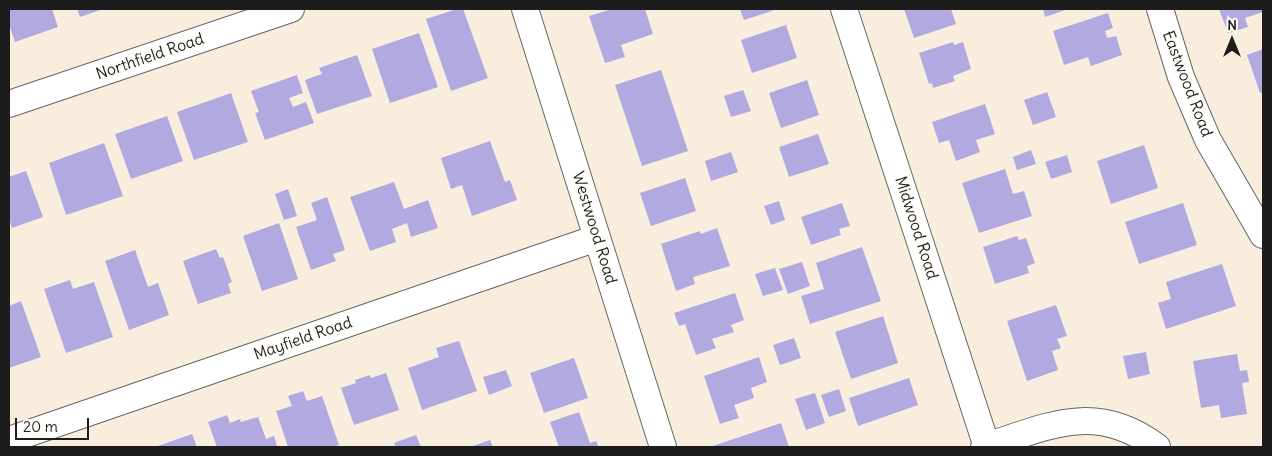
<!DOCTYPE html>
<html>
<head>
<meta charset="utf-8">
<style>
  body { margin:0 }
  #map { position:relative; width:1272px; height:456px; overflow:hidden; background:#f9edde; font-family:Delius,sans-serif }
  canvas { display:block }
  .frame { position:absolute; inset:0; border:10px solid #1c1c1c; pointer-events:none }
  .north { position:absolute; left:1207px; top:15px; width:50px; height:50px; -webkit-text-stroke:4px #fdfcf7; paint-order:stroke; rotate:0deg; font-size:14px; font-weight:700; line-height:20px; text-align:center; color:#1c1c1c }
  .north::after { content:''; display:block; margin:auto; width:18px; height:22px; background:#1c1c1c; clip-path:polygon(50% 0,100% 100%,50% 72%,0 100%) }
  .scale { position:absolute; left:15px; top:418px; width:74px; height:22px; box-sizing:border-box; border:2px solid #1c1c1c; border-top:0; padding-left:6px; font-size:15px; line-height:18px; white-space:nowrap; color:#1c1c1c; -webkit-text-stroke:4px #fdfcf7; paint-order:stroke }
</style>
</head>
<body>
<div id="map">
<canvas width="1272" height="456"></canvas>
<div class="frame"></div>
<div class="north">N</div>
<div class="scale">20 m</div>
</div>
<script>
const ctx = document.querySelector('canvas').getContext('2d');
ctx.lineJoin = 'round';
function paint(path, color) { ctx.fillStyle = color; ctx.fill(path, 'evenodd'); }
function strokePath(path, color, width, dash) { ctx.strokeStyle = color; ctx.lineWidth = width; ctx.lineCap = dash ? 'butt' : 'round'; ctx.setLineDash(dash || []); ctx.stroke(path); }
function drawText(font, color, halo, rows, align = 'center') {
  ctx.font = font + ' Delius,sans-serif'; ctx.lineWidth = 4; ctx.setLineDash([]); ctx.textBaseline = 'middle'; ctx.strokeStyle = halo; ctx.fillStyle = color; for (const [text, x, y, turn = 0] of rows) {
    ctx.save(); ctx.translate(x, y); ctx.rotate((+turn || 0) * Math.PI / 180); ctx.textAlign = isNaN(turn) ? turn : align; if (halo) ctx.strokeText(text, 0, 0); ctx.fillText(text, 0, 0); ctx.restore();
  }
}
const building = new Path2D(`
  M9,9H52L58,27L15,42L9,24Z
  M77,9H103L80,17Z
  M457,9H463L488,78L451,91L426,19Z
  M612,9H645L653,34L621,45L625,57L605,63L589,16Z
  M740,9H778L744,20Z
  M904,9H951L956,24L914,38Z
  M1043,9H1068L1045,17Z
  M1219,9H1263V12L1245,18L1248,27L1228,33Z
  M1108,13L1113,28L1105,31L1107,38L1116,36L1122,55L1091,66L1088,57L1064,65L1053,31Z
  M786,25L797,58L752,73L741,40Z
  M419,33L438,87L390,103L372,49Z
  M953,42L954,45L963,42L971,69L953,76L955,81L933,88L932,83L929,84L919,53Z
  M1263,49V92L1260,93L1247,55Z
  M357,55L372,96L317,114L305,80L322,74L319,68Z
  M661,70L688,151L642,166L615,85Z
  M297,75L303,93L289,98L293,107L306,102L314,123L265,140L255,113L259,112L251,91Z
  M807,80L819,115L781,128L769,93Z
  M743,90L751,111L731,117L724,96Z
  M1047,92L1056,117L1033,125L1024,100Z
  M231,93L248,142L194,160L177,112Z
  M985,104L995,134L976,140L980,152L956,161L949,140L939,143L932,122Z
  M167,116L183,161L131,179L115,134Z
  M818,134L829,164L789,177L779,147Z
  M490,141L505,182L510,180L517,200L472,216L462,185L451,189L441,158Z
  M104,143L123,196L66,215L49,163Z
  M1144,145L1158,188L1111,204L1097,161Z
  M1031,150L1036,164L1017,170L1013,157Z
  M731,152L738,172L711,181L705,161Z
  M1067,155L1072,172L1051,179L1045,162Z
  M1005,169L1013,194L1024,191L1032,216L979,233L962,183Z
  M26,171L43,217L12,228L9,218V177Z
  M685,178L696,211L651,226L640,193Z
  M394,182L404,209L428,200L438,228L411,237L407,223L392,229L396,242L370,251L350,197Z
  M288,189L297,216L284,220L275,194Z
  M327,197L345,250L333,254L336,261L311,270L296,227L317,220L311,203Z
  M779,201L785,220L771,225L764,206Z
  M842,203L850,226L839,229L841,235L811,245L801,217Z
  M1183,203L1197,245L1139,264L1125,222Z
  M279,223L298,279L262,291L243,236Z
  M717,228L730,266L693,277L695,284L676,291L661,244L700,231L701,234Z
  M1017,236L1019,240L1026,238L1035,263L1027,266L1029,273L995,284L983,247Z
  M862,247L881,301L810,324L801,296L824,289L816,263Z
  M216,249L220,258L223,257L232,282L228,284L231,293L198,304L183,261Z
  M135,250L148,287L158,283L169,315L129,330L105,261Z
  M802,262L810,286L788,294L779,269Z
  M1222,264L1236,306L1166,329L1158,303L1171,299L1166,282Z
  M775,268L783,290L763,296L755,274Z
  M70,280L73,289L94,282L113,337L66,353L44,289Z
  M735,293L744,320L731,325L734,332L712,339L716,348L696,355L685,324L679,326L674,313Z
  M21,301L41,357L9,368V306Z
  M1056,305L1067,336L1057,339L1061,348L1052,351L1058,370L1027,381L1007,321Z
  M883,316L898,363L851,379L835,332Z
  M794,338L801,358L780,365L773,345Z
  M459,341L477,391L422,410L408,368L439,357L436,348Z
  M1146,352L1150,374L1128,379L1123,356Z
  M1237,354L1240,371L1247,370L1249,382L1242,383L1247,414L1221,418L1219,405L1201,408L1193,361Z
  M759,357L767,382L751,388L754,398L734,405L739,418L720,424L704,376Z
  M574,358L588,398L544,413L530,373Z
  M506,370L512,386L489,395L483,377Z
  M386,373L399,410L354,425L341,388L356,383L355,380L370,375L371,378Z
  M909,378L918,405L858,426L849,398Z
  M839,389L846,411L829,417L821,395Z
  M303,391L307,401L322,396L339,445L333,447H288L276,411L292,406L288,396Z
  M815,393L825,423L806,430L795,399Z
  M579,412L590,443L596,441L599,447H559L550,422Z
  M227,415L230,423L240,419L241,422L258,417L266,439L274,436L277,446L217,447L208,422Z
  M781,423L789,447H714L713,446Z
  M192,434L197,447H155Z
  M416,435L421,447H396L394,443Z
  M490,440L493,447H470Z`);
const minor = new Path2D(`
  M525,9L663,447
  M844,9L987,447
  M1160,9L1181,77L1208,140L1263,235
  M9,104L291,9
  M9,440L597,238
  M984,447C1048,426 1096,401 1157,447`);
const streetNames = [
  ["Northfield Road",150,57,-19],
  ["Eastwood Road",1187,84,69],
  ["Westwood Road",594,228,73],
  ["Midwood Road",916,228,72],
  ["Mayfield Road",303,339,-19]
];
paint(building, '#b2a9e0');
strokePath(minor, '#696560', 28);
strokePath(minor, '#fff', 26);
drawText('16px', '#1c1c1c', '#fdfcf7', streetNames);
</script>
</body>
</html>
